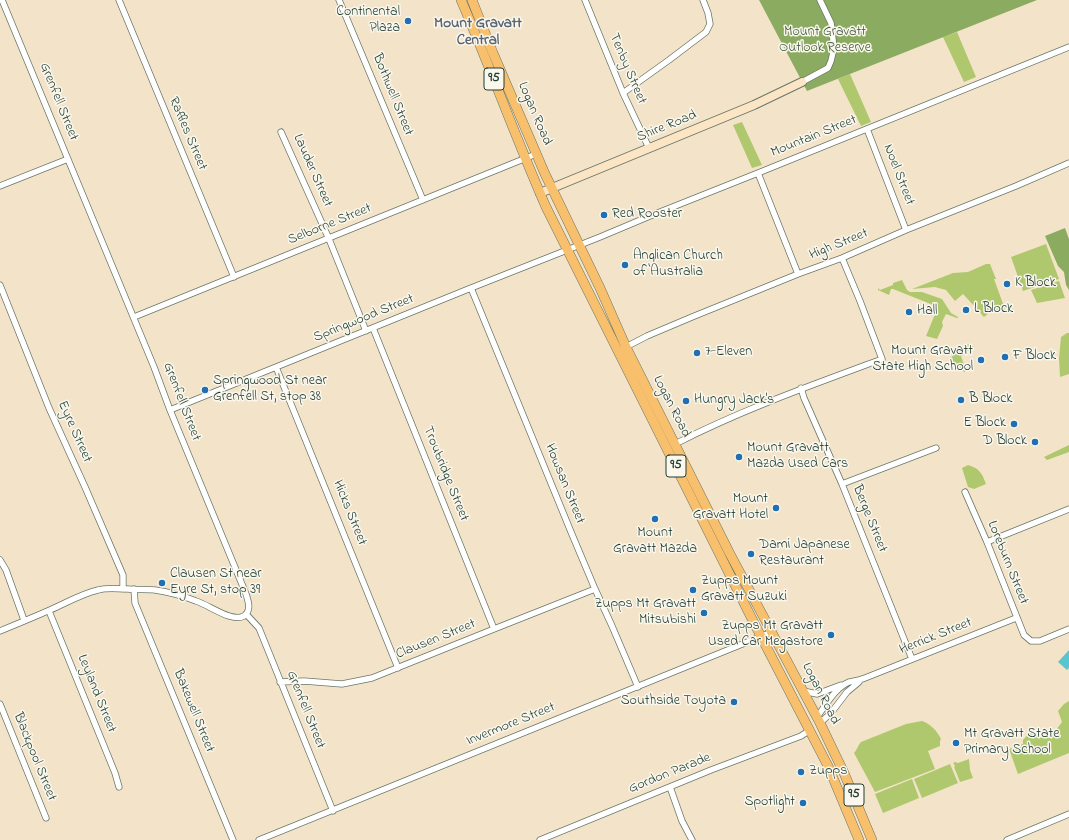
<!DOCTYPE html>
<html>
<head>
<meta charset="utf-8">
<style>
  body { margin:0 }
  canvas { display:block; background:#f3e4c9 }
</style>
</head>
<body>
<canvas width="1069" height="840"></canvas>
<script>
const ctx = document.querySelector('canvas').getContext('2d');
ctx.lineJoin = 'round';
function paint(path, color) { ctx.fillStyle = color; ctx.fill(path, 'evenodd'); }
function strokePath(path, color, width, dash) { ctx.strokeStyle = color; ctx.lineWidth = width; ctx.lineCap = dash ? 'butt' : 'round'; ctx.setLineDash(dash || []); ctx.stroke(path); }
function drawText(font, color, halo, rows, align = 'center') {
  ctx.font = font + ' "Indie Flower",sans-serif'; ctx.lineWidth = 3; ctx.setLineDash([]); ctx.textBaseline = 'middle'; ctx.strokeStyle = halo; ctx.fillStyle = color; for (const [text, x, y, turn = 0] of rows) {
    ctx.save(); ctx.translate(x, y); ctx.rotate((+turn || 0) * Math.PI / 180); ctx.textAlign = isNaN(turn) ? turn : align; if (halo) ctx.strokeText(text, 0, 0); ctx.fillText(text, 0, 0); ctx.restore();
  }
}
const green = new Path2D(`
  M957,32L976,77L964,82L943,37Z
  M850,74L871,122L861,126L838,79Z
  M742,122L762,165L752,168L733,125Z
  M1046,244L1059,279L1023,291L1011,257Z
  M986,264H990L996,279H994L1006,312H990L984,317L963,294L955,301L946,290L935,287L912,289L953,273L968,272Z
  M902,280L907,290L910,292H922L942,299L951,313L958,317V318H957L946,314L942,322L943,326L937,339L926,336L938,307L893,289H891L889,295L878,290V288L880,290L893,285V283Z
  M1059,281L1065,298L1037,303L1031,290Z
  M1067,333H1069V374L1060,377L1059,358L1061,337Z
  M968,344L974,347L961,356L966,371L964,372L958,365L956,366L950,358Z
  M1069,445V452L1047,460L1044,457Z
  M968,465C980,469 982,473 986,484L974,489L968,487L962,468Z
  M1069,701V753L1018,774L1009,749L1023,744V740L1033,729L1037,737L1050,738L1062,722L1058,711L1064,704Z
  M922,721C931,724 937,731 941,739L940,741V746L928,751L935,769L875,792L854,753C857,750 858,745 861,742L906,724Z
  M969,759L970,770L973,778L960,782L954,767H955L954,764L953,763L955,762L958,763Z
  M950,764L958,783L922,798L914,779Z
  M912,779L919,798L883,813L875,794Z`);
const forest = new Path2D(`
  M759,0H1037L807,91Z
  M1065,228L1069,239V290L1066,285L1064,272L1058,266L1045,236Z`);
const water = new Path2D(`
  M1069,650V668L1067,670L1058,662Z`);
const street = new Path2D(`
  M119,0L234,277
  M339,0L423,200
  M585,0L623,93L649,148
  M802,82L828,68L831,61L834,48L831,23L820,0
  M623,93L669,60L706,32L710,24L708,13L703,0
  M867,129L906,230
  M281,132L329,239L366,331
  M758,173L798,274
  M0,186L68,159
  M0,285L49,408L85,487L123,575V589
  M471,288L571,532L595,589L612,626L638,687
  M134,317L536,154
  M373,328L494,629
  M624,348L647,336L692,317L798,274L842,258L906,230L1016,186L1069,163
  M276,367L398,668
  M801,388L804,398L842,484L912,659
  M170,410L471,288L600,237L650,216L758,173L1069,47
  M675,444C741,410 812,385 882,359L860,301L842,258
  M842,484L936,448
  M965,492L987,542L1024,635L1031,641H1040L1069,629
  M987,542L1069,509
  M0,560L6,570L24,620
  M134,589L135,603L233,840
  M49,611L115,773L119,787
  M246,614L259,628L333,811
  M0,631C17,624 34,617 50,610C66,603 81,594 98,590C108,587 118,589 128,589C137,590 146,589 155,590C169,592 183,596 196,601C209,605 232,623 244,616C252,610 248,601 246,594L170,410L154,367L2,0
  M280,682L304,681L342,684L372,678L494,629L595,589
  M803,691L817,694L841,685
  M0,704L46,818
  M817,717C826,705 835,688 849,682C854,681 860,680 865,678L1016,618
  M820,723L831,713L847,692L859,682
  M670,787L682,821L692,840
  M259,840L772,632
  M540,840L711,770L801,736L810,730
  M1007,840L1069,814`);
const secondary = new Path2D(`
  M540,193L754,105L802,82`);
const primary = new Path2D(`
  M461,0C491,69 516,139 546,207L752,619L828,766L859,840
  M472,0L493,53L545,174L600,288L626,347L729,552L820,723L844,773L872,840`);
const markers = [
  [408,21,4,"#1f6fb2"],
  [604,215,4,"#1f6fb2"],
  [625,265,4,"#1f6fb2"],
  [1007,284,4,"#1f6fb2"],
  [966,310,4,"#1f6fb2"],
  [909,312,4,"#1f6fb2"],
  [697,353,4,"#1f6fb2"],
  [1005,357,4,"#1f6fb2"],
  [981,360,4,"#1f6fb2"],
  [205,390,4,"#1f6fb2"],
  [961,400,4,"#1f6fb2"],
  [686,401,4,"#1f6fb2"],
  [1014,424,4,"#1f6fb2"],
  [1035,442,4,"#1f6fb2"],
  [739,457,4,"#1f6fb2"],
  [776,508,4,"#1f6fb2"],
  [655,519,4,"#1f6fb2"],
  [751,554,4,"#1f6fb2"],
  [162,583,4,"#1f6fb2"],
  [693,590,4,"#1f6fb2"],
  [704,613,4,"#1f6fb2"],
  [831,635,4,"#1f6fb2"],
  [734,702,4,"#1f6fb2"],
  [956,743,4,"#1f6fb2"],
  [801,772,4,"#1f6fb2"],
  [803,803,4,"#1f6fb2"]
];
const shields = [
  [494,79,20],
  [676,466,20],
  [854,795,20]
];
const shieldNames = [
  ["95",494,79],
  ["95",676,466],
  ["95",854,795]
];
const poiNames = [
  ["Continental",400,13,"right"],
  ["Plaza",400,29,"right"],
  ["Red Rooster",612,215],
  ["Anglican Church",633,257],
  ["of Australia",633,273],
  ["K Block",1015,284],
  ["L Block",974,310],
  ["Hall",917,312],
  ["Mount Gravatt",973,352,"right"],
  ["State High School",973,368,"right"],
  ["7-Eleven",705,353],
  ["F Block",1013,357],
  ["Springwood St near",213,382],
  ["Grenfell St, stop 38",213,398],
  ["B Block",969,400],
  ["Hungry Jack's",694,401],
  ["E Block",1006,424,"right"],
  ["D Block",1027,442,"right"],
  ["Mount Gravatt",747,449],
  ["Mazda Used Cars",747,465],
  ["Mount",768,500,"right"],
  ["Gravatt Hotel",768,516,"right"],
  ["Mount",655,534,"center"],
  ["Gravatt Mazda",655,550,"center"],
  ["Dami Japanese",759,546],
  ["Restaurant",759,562],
  ["Clausen St near",170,575],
  ["Eyre St, stop 39",170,591],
  ["Zupps Mount",701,582],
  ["Gravatt Suzuki",701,598],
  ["Zupps Mt Gravatt",696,605,"right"],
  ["Mitsubishi",696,621,"right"],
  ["Zupps Mt Gravatt",823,627,"right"],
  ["Used Car Megastore",823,643,"right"],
  ["Southside Toyota",726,702,"right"],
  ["Mt Gravatt State",964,735],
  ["Primary School",964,751],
  ["Zupps",809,772],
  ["Spotlight",795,803,"right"]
];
const parkNames = [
  ["Mount Gravatt",825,33],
  ["Outlook Reserve",825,49]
];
const streetNames = [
  ["Tenby Street",627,69,67],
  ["Bothwell Street",392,95,68],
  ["Grenfell Street",58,102,68],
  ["Logan Road",534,114,67],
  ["Shire Road",667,127,-22],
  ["Raffles Street",187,134,67],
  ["Mountain Street",814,137,-22],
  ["Lauder Street",312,171,66],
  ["Noel Street",898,175,69],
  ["Selborne Street",330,225,-22],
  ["High Street",839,245,-22],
  ["Springwood Street",364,319,-22],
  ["Grenfell Street",181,402,69],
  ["Logan Road",671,407,63],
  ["Eyre Street",74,432,66],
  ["Troubridge Street",445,474,68],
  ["Howsan Street",564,484,68],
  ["Hicks Street",349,513,68],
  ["Berge Street",869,519,68],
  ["Loreburn Street",1007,563,68],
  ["Herrick Street",936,637,-22],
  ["Clausen Street",436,640,-22],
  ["Leyland Street",96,694,68],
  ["Logan Road",820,694,63],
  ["Grenfell Street",305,710,68],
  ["Bakewell Street",193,711,68],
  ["Invermore Street",511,725,-22],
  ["Blackpool Street",34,757,68],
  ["Gordon Parade",670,774,-22]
];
const neighbourhoodNames = [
  ["Mount Gravatt",478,25],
  ["Central",478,42]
];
paint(green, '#afc86d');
paint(forest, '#8bac60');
paint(water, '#58c5cf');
strokePath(street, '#697768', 7);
strokePath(secondary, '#697768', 10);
strokePath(primary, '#697768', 10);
strokePath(street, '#fff', 5.5);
strokePath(secondary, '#fce5c4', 8);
strokePath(primary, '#f8bf6c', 9);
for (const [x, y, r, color] of markers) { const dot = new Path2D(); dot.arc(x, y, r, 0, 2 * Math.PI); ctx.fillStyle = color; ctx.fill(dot); strokePath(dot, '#fbf7ec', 1.5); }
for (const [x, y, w] of shields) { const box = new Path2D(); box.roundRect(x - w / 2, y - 11, w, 22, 3); ctx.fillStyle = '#fbf7ec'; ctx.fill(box); strokePath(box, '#1f3d34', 1); }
drawText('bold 13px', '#1f3d34', null, shieldNames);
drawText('14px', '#1f3d34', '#fbf7ec', poiNames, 'left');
drawText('14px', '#436042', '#fbf7ec', parkNames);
drawText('14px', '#1f3d34', '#fbf7ec', streetNames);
drawText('bold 15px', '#586573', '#fbf7ec', neighbourhoodNames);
</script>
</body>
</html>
